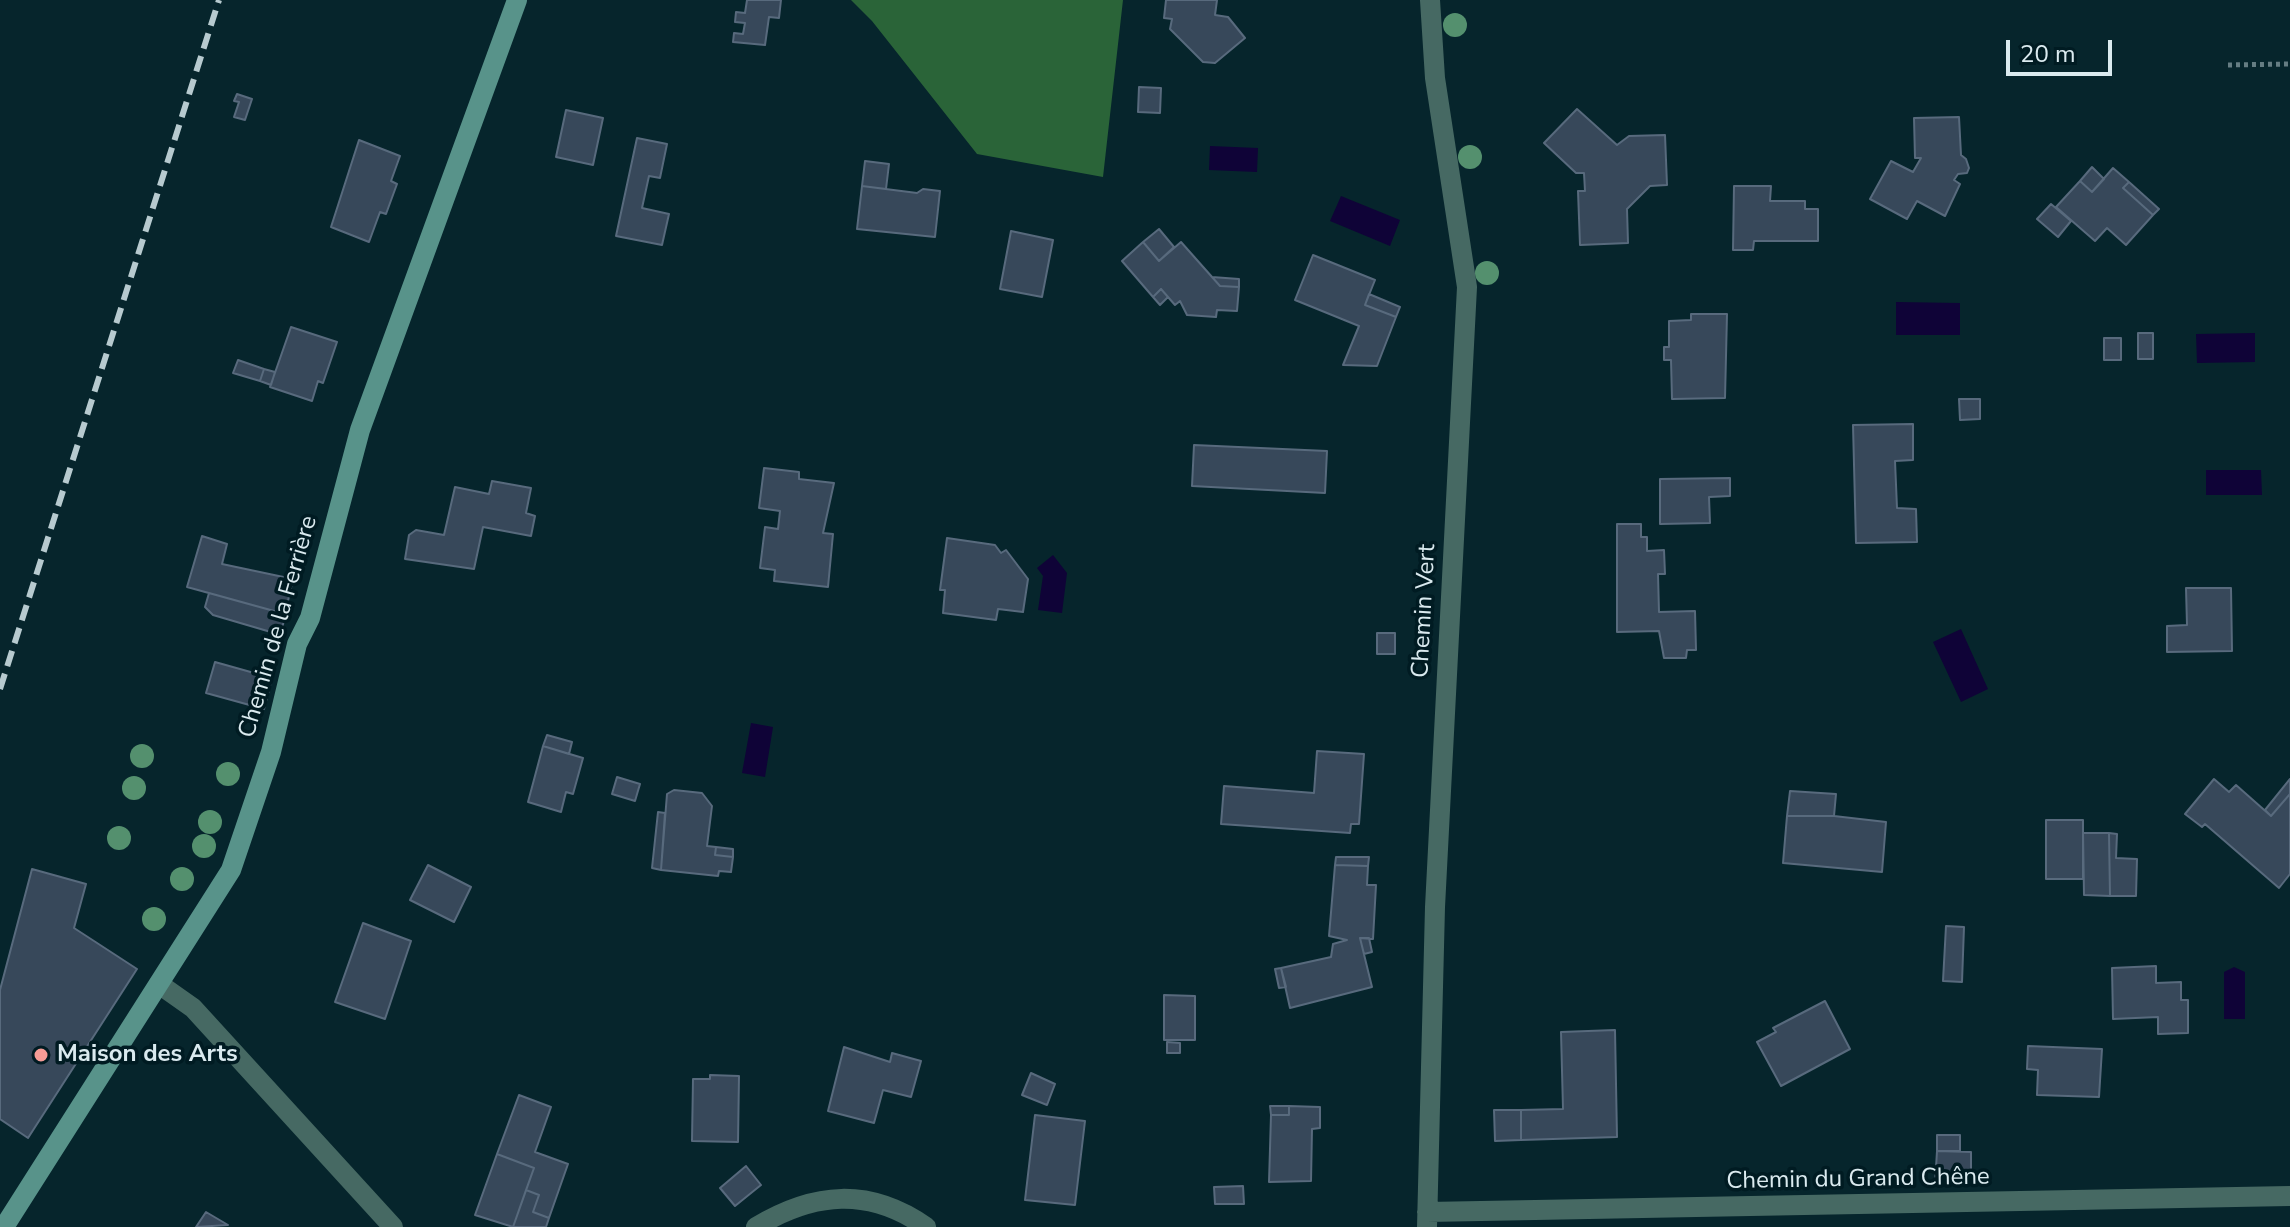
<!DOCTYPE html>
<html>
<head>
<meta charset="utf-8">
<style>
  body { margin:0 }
  #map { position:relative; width:2290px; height:1227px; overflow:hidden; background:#06252c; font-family:"Nunito Sans",sans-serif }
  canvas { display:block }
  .scale { position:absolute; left:2006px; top:40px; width:106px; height:36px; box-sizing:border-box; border:4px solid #daeaef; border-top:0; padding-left:10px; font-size:24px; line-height:28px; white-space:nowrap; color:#daeaef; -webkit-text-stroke:6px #001b22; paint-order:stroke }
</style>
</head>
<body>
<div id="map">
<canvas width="2290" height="1227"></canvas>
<div class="scale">20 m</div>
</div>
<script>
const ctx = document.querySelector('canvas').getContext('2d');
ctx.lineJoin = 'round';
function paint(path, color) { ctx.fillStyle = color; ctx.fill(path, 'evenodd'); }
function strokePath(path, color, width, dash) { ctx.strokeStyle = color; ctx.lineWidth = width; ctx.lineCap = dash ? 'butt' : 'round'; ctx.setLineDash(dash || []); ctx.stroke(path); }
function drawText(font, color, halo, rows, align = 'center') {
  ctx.font = font + ' "Nunito Sans",sans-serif'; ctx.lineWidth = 7; ctx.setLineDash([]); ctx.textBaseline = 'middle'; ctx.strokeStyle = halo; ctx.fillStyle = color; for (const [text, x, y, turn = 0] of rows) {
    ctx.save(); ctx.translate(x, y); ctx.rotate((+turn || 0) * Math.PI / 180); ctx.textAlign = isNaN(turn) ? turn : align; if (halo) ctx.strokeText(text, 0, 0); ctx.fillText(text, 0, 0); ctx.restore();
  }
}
const forest = new Path2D(`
  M851,0H1123L1103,177L977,154L872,21Z`);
const water = new Path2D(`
  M1210,146L1258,148L1257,172L1209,170Z
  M1341,196L1400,220L1390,246L1330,221Z
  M1896,302L1960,303V335H1896Z
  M2255,333V362L2197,363L2196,334Z
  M2206,470H2261L2262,495H2206Z
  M1053,555L1067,573L1062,613L1038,610L1043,576L1037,568Z
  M1961,629L1988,689L1961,702L1933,642Z
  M751,723L773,727L765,777L742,773Z
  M2234,967L2245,972V1019H2224V972Z`);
const building = new Path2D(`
  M747,0H781L779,18L769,17L765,45L733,42L734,33L743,34L745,23L735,22L736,12L745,13Z
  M1166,0H1217L1215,15L1228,17L1245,38L1215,63L1203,62L1170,29L1172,19L1164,18Z
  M1139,87L1161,88L1160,113L1138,112Z
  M237,94L252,99L245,120L234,117L239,102L234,101Z
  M1577,109L1617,145L1629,136L1665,135L1667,185L1650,186L1627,209L1628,243L1580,245L1578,191H1585L1584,173H1576L1544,143Z
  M566,110L603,118L593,165L556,157Z
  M1959,117L1961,155L1966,159L1969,168L1967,173L1958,174L1954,180L1960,184L1945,216L1917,201L1907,219L1870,199L1891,161L1913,172L1921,158H1915L1914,118Z
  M637,138L667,144L660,178L649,176L642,208L669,214L662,245L616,236Z
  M359,140L400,156L391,181L397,184L386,214L380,212L369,242L331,227Z
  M865,161L889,164L886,189L862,186Z
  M2092,167L2104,179L2092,192L2080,181Z
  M2113,168L2129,182L2123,188L2153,215L2126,245L2107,228L2095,241L2056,207L2080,181L2092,192Z
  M2129,182L2159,209L2153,215L2123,188Z
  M862,186L917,193L923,189L940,191L935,237L857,229Z
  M1734,186H1771L1770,201H1805V209H1818V241H1754L1753,250H1733Z
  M2051,204L2071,221L2058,237L2037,219Z
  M1159,229L1174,247L1159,261L1143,242Z
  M1011,231L1053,240L1042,297L1000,289Z
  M1143,242L1159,261L1181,242L1220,286L1239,287L1237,311L1217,310L1216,317L1187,315L1180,301L1175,305L1161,289L1153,297L1122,261Z
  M1313,255L1375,280L1365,305L1396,317L1377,366L1343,365L1359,326L1295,300Z
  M1212,277L1239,279V287L1220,286Z
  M1161,289L1168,297L1160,305L1153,297Z
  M1369,294L1400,307L1396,317L1365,305Z
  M1691,314H1727L1725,398L1672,399L1671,360H1664V347H1669V321L1691,320Z
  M291,327L337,342L323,383L318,381L312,401L270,387Z
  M2138,333H2153V359H2138Z
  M2104,338H2121V360H2104Z
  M238,360L264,369L260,381L233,373Z
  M264,369L275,372L271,385L260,381Z
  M1959,399H1980V419L1960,420Z
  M1913,424V460L1895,461L1897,508L1916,509L1917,542L1856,543L1853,425Z
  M1194,445L1327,451L1325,493L1192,486Z
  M764,468L799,472V479L834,483L823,533L833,534L828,587L774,581L775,570L760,568L765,527L778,529L780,511L759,508Z
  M1730,478V496L1709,497L1710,523L1660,524V479Z
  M492,481L531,488L526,513L535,516L531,536L483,527L474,569L405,559L409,535L416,530L444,535L455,487L489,494Z
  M1617,524H1641V537H1647V551L1664,550L1665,574H1658L1659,612L1695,611L1696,650H1687L1686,658H1664L1659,631L1617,632Z
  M202,536L227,544L222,564L293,579L285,614L187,587Z
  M947,538L995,545L1001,553L1006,550L1028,579L1023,612L998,609L996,620L943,613L945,590H940Z
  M2186,588H2231L2232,651L2167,652V626L2187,625Z
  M209,593L285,614L281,635L213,615L205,607Z
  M1377,633H1395V654H1377Z
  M215,662L272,678L264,709L206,693Z
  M547,735L572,742L569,754L543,746Z
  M543,746L583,758L573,794L566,792L561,812L528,802Z
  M1317,751L1364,754L1359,824H1351L1350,833L1221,824L1224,786L1314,793Z
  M617,777L640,784L635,801L612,794Z
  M2214,779L2229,792L2236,785L2271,816L2290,794V874L2279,888L2205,824L2202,827L2185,814Z
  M2290,779V794L2271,816L2265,810Z
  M674,790L702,793L712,806L707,846L716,847L715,855L733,857L731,872L719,871L718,876L661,870L667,794Z
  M1790,791L1836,794L1834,816H1787Z
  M658,812L665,813L661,870L652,868Z
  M1787,816H1834L1886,822L1882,872L1783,863Z
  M2046,820H2083V879H2046Z
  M2083,833H2109L2110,896L2084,895Z
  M2109,833L2117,834L2116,858L2137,859L2136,896H2110Z
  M716,847L733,849V857L715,855Z
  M1336,857H1369L1368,866L1335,865Z
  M428,865L471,887L454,922L410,900Z
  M1335,865L1368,866L1367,885H1376L1373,939L1360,938L1372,987L1290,1008L1281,968L1331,957L1333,944L1347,940L1329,936Z
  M32,869L86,884L74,928L137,969L28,1138L0,1119V990Z
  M363,923L411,941L385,1019L335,1002Z
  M1946,926L1964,927L1962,982L1943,981Z
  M1360,938H1369L1372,952L1364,954Z
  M2156,966V983L2181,982V1000H2188V1033L2158,1034V1017L2113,1019L2112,968Z
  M1281,968L1286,987L1279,988L1275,969Z
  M1164,995L1195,996V1040H1164Z
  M1825,1001L1850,1049L1781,1086L1757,1042L1776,1032L1773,1028Z
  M1615,1030L1617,1137L1521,1140V1110L1563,1109L1561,1032Z
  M1167,1042L1180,1043V1053H1167Z
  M2028,1046L2102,1049L2099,1097L2037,1095L2038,1070L2027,1069Z
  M844,1047L890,1062L892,1053L921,1061L911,1097L883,1090L874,1123L828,1111Z
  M1031,1073L1055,1084L1047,1105L1022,1095Z
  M710,1075L739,1076L738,1142L692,1141L693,1079H710Z
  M519,1095L551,1107L535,1152L568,1164L549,1218L533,1212L539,1195L526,1190L534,1168L497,1154Z
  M1270,1106H1289V1115H1271Z
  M1289,1106L1320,1107V1128L1312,1129L1311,1181L1269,1182L1271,1115H1289Z
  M1494,1110H1521V1140L1495,1141Z
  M1035,1115L1085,1121L1075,1205L1025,1200Z
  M1937,1135H1960V1151H1937Z
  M1937,1151L1971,1152V1182L1935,1184Z
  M497,1154L534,1168L513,1227L475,1215Z
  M746,1166L761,1185L735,1206L720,1188Z
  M1243,1186L1244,1204H1215L1214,1187Z
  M526,1190L539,1195L533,1212L549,1218L546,1227H513Z
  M206,1212L228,1225L196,1227Z`);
const path = new Path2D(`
  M2228,65L2290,64`);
const street = new Path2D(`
  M159,984L193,1008L393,1227
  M1427,1212L2290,1196
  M756,1227C814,1192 869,1187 926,1227
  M1427,1227L1435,907L1467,287L1435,78L1430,0`);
const secondary = new Path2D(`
  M4,1227L231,870L271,752L297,644L310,618L360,430L517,0`);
const rail = new Path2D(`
  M0,689L219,0`);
const trees = [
  [1455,25],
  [1470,157],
  [1487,273],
  [142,756],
  [228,774],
  [134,788],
  [210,822],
  [119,838],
  [204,846],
  [182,879],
  [154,919]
];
const markers = [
  [41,1055,8,"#f59c96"]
];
const streetNames = [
  ["Chemin Vert",1425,611,-87],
  ["Chemin de la Ferrière",279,627,-74],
  ["Chemin du Grand Chêne",1858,1180,-1]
];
const poiNames = [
  ["Maison des Arts",57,1055]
];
paint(forest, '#2a6438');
paint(water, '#0f0337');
paint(building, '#37485a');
strokePath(building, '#586a7d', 2);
strokePath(path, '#657d83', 5, [4, 4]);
strokePath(street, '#466963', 20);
strokePath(secondary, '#58938a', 20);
strokePath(rail, '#b7cacf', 6, [16, 8]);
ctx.fillStyle = '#54906e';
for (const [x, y] of trees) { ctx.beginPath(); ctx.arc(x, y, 12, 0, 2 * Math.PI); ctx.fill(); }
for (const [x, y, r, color] of markers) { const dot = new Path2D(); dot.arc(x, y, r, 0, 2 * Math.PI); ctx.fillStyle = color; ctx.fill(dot); strokePath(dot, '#001b22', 3); }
drawText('24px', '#daeaef', '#001b22', streetNames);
drawText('bold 24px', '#daeaef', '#001b22', poiNames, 'left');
</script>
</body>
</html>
